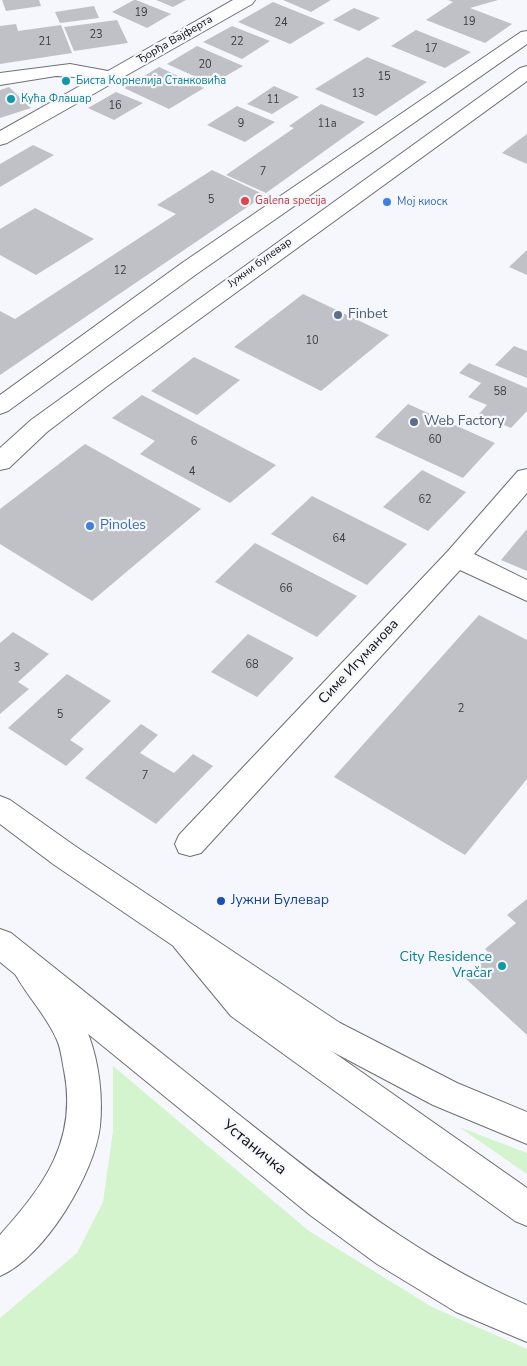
<!DOCTYPE html>
<html>
<head>
<meta charset="utf-8">
<style>
  body { margin:0 }
  canvas { display:block; background:#f5f7fd }
</style>
</head>
<body>
<canvas width="527" height="1366"></canvas>
<script>
const ctx = document.querySelector('canvas').getContext('2d');
ctx.lineJoin = 'round';
function paint(path, color) { ctx.fillStyle = color; ctx.fill(path, 'evenodd'); }
function strokePath(path, color, width, dash) { ctx.strokeStyle = color; ctx.lineWidth = width; ctx.lineCap = dash ? 'butt' : 'round'; ctx.setLineDash(dash || []); ctx.stroke(path); }
function drawText(font, color, halo, rows, align = 'center') {
  ctx.font = font + ' "Nunito Sans",sans-serif'; ctx.lineWidth = 4.5; ctx.setLineDash([]); ctx.textBaseline = 'middle'; ctx.strokeStyle = halo; ctx.fillStyle = color; for (const [text, x, y, turn = 0] of rows) {
    ctx.save(); ctx.translate(x, y); ctx.rotate((+turn || 0) * Math.PI / 180); ctx.textAlign = isNaN(turn) ? turn : align; if (halo) ctx.strokeText(text, 0, 0); ctx.fillText(text, 0, 0); ctx.restore();
  }
}
const green = new Path2D(`
  M113,1066L309,1231L432,1307L527,1349V1366H0V1318L77,1253L103,1202L113,1131Z
  M459,1127L527,1153V1174Z`);
const building = new Path2D(`
  M2,0H39L41,6L6,11Z
  M134,0H136L171,14L147,28L112,12Z
  M156,0H186L173,7Z
  M283,0H331L311,12Z
  M448,0H498L470,8L512,24L485,43L426,20L453,2Z
  M273,2L325,23L290,44L238,22Z
  M94,6L99,18L60,23L55,12Z
  M354,8L380,18L359,31L333,20Z
  M117,20L128,43L74,51L64,27Z
  M16,24L18,31L61,25L72,53L0,64V26Z
  M232,26L270,41L242,59L203,42Z
  M416,30L471,52L445,68L391,46Z
  M197,46L243,66L212,84L167,64Z
  M367,57L427,82L376,116L315,89Z
  M159,67L204,88L169,109L124,88Z
  M274,86L299,97L272,114L247,104Z
  M9,87L31,108L0,118V90Z
  M116,92L143,103L114,120L88,108Z
  M321,104L365,122L266,193L226,175L294,128L289,126Z
  M237,106L275,122L245,142L207,125Z
  M527,134V164L502,153L516,142Z
  M33,145L54,155L0,187V164Z
  M212,170L265,195L0,375V311L15,319L176,214L157,205Z
  M35,208L94,239L36,275L0,255V229Z
  M527,250V275L509,267Z
  M303,294L389,335L321,391L234,347Z
  M514,346L527,351V378L495,365Z
  M194,357L240,380L197,415L151,391Z
  M469,363L527,388V411L511,428L479,414L487,405L468,397L481,383L459,373Z
  M142,395L276,465L230,503L140,454L155,441L112,418Z
  M408,404L495,443L463,478L375,437Z
  M85,444L201,509L92,601L0,544V509Z
  M422,470L466,492L428,531L383,507Z
  M312,496L407,544L367,585L271,534Z
  M527,529V571L501,560Z
  M255,543L357,596L317,637L215,582Z
  M479,615L527,640V779L465,855L334,777Z
  M13,632L49,654L18,682L29,689L0,714V643Z
  M248,634L294,658L257,697L211,672Z
  M67,674L111,701L70,740L84,749L66,766L8,728Z
  M141,724L158,735L140,753L174,773L193,754L213,766L156,824L85,778Z
  M527,899V1035L464,977L491,955L485,949L516,923L507,915Z`);
const minor = new Path2D(`
  M233,0H255L252,4L7,143L0,145V131L94,78L56,76L0,85V73L70,64L108,71Z
  M527,469V493L474,554L527,580V601L460,570L201,853L190,856L179,853L175,844L179,835L448,551L518,471Z`);
const secondary = new Path2D(`
  M527,31V44L198,273L8,411L0,414V395L182,263L521,32Z
  M527,66V81L106,387L47,432L9,468L0,470V448L31,420L520,68Z
  M0,796L10,800L75,846L340,1023L457,1083L527,1112V1144L433,1105L316,1043L53,864L0,824Z
  M0,929L11,933C87,994 163,1054 238,1114C330,1187 419,1259 527,1305V1342L456,1312L377,1264L310,1215L0,962Z`);
const trunk = new Path2D(`
  M185,923L196,927L253,996L527,1188V1226L515,1221L231,1016L174,947L169,937L174,927Z
  M27,952L38,956C53,978 81,1012 89,1036C99,1063 103,1097 100,1126C95,1173 44,1258 0,1276V1235C44,1186 78,1140 64,1070C62,1060 61,1049 57,1040C46,1014 23,992 11,966L16,956Z`);
const markers = [
  [66,81,5,"#0f9aa8"],
  [11,99,5,"#0f9aa8"],
  [245,201,5,"#e0444e"],
  [387,202,5,"#3f7fe0"],
  [338,315,5,"#5c6f8a"],
  [414,422,5,"#5c6f8a"],
  [90,526,5,"#3f7fe0"],
  [221,901,5,"#1a4fb4"],
  [502,966,5,"#0f9aa8"]
];
const numberNames = [
  ["19",141,13],
  ["19",469,22],
  ["24",281,23],
  ["23",96,35],
  ["21",45,42],
  ["22",237,42],
  ["17",431,49],
  ["20",205,65],
  ["15",384,77],
  ["13",358,94],
  ["11",273,100],
  ["16",115,106],
  ["9",241,124],
  ["11a",327,124],
  ["7",263,172],
  ["5",211,200],
  ["12",120,271],
  ["10",312,341],
  ["58",500,392],
  ["60",435,440],
  ["6",194,442],
  ["4",192,472],
  ["62",425,500],
  ["64",339,539],
  ["66",286,589],
  ["68",252,665],
  ["3",17,668],
  ["2",461,709],
  ["5",60,715],
  ["7",145,776]
];
const farStreetnames = [
  ["Ђорђа Вајферта",175,40,-30],
  ["Јужни булевар",260,263,-36]
];
const farCulturenames = [
  ["Биста Корнелија Станковића",76,81],
  ["Кућа Флашар",21,99]
];
const farHealthnames = [
  ["Galena specija",255,201]
];
const farShopnames = [
  ["Мој киоск",397,202]
];
const serviceNames = [
  ["Finbet",348,315],
  ["Web Factory",424,422]
];
const shopNames = [
  ["Pinoles",100,526]
];
const streetNames = [
  ["Симе Игуманова",359,662,-47]
];
const transitNames = [
  ["Јужни Булевар",231,901]
];
const cultureNames = [
  ["City Residence",492,958],
  ["Vračar",492,974]
];
const nearStreetnames = [
  ["Устаничка",254,1148,39]
];
paint(green, '#d4f4ce');
paint(building, '#c0c1c7');
strokePath(minor, '#6f7075', 2);
strokePath(secondary, '#6f7075', 2);
strokePath(trunk, '#6f7075', 2);
paint(minor, '#fff');
paint(secondary, '#fff');
paint(trunk, '#fff');
for (const [x, y, r, color] of markers) { const dot = new Path2D(); dot.arc(x, y, r, 0, 2 * Math.PI); ctx.fillStyle = color; ctx.fill(dot); strokePath(dot, '#f5f7fd', 2); }
drawText('11px', '#3d3d40', null, numberNames);
drawText('11px', '#111113', '#f5f7fd', farStreetnames);
drawText('11px', '#0d838f', '#f5f7fd', farCulturenames, 'left');
drawText('11px', '#be3a42', '#f5f7fd', farHealthnames, 'left');
drawText('11px', '#366cbe', '#f5f7fd', farShopnames, 'left');
drawText('14px', '#4e5e75', '#f5f7fd', serviceNames, 'left');
drawText('14px', '#366cbe', '#f5f7fd', shopNames, 'left');
drawText('14px', '#111113', '#f5f7fd', streetNames);
drawText('14px', '#164399', '#f5f7fd', transitNames, 'left');
drawText('14px', '#0d838f', '#f5f7fd', cultureNames, 'right');
drawText('16px', '#111113', '#f5f7fd', nearStreetnames);
</script>
</body>
</html>
